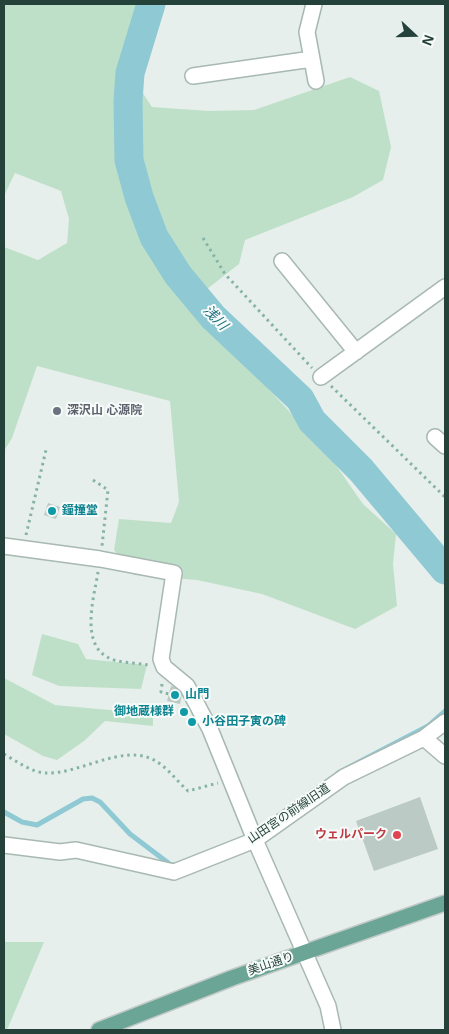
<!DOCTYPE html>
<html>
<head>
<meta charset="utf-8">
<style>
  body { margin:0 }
  #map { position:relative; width:449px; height:1034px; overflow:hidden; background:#e6efeb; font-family:Arial,sans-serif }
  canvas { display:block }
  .frame { position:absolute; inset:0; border:5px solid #24423a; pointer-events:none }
  .north { position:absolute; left:389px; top:10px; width:50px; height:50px; -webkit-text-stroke:4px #f7fbf9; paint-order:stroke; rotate:111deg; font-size:14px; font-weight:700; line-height:20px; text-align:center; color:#24423a }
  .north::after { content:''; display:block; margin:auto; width:18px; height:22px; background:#24423a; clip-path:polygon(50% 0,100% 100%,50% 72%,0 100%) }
</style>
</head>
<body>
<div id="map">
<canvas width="449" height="1034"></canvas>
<div class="frame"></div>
<div class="north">N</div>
</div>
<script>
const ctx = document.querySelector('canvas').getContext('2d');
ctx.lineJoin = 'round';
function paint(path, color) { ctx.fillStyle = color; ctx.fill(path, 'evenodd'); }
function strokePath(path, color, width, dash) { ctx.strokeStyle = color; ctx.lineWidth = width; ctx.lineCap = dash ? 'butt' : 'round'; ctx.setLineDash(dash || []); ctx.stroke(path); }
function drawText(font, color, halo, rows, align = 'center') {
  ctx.font = font + ' Arial,"Noto Sans JP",sans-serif'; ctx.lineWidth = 4; ctx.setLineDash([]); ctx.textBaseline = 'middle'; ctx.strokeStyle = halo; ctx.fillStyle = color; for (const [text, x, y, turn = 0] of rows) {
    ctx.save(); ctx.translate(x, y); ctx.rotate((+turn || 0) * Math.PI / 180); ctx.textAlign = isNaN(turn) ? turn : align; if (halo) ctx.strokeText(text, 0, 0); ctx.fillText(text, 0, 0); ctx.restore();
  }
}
const green = new Path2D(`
  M4,4H144L121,60L152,107L209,111L254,110L350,77L379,91L391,147L383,180L353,197L245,240L239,264L207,289L195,308L328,454L363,504L396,534L393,564L397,606L355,629L262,594L197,580L134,575L114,550L119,519L171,523L179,502L170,401L37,366L12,438L4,451V247L38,260L67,243L69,219L61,191L15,173L4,196Z
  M42,634L78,644L86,659L147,665L141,689L59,686L32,675Z
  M4,678L55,705L153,714V726L105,721L84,741L57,760L43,756L4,734Z
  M4,942H44L7,1030H4Z`);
const stream = new Path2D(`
  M338,773L428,726L445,711
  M4,812L22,822L37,825L83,799L92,798L100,802L130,834L171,865H175`);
const river = new Path2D(`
  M151,4L130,73L128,101L129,160L139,197L154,237L178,275L213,317L300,399L312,421L361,470L445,570`);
const building = new Path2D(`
  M48,503L60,507L56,519L44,515Z
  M171,686L183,689L180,704L167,701Z
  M420,797L438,849L374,871L356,821Z`);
const path = new Path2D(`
  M203,238L225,274L312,368
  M331,386L445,497
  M93,480L108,490L102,546
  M26,535L46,450
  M98,572C94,598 78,649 114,660C125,663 138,663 149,665
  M162,684L161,692L173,695
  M4,754C16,761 31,772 45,773C79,775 122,743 154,760C167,767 177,781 188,791L218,783`);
const street = new Path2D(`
  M314,4L307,32L316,81
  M193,76L312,59
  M282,261L356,352
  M321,377L445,287
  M435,437L445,446
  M4,546L100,559L174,573L161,659L164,667L187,686L210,729L255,840L328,1006L333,1030
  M424,738L445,756
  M4,845L60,852L76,850L174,872L255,840L344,777L424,738L445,722`);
const primary = new Path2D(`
  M99,1030L232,978L445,903`);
const markers = [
  [57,411,5,"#6b7280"],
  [52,511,5,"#0f9aa8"],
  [175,695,5,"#0f9aa8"],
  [184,712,5,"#0f9aa8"],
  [192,722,5,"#0f9aa8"],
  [397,835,5,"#e0444e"]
];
const worshipNames = [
  ["深沢山 心源院",67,411]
];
const cultureNames = [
  ["鐘撞堂",62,511],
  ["山門",185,695],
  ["御地蔵様群",174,712,"right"],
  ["小谷田子寅の碑",202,722]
];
const streetNames = [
  ["山田宮の前線旧道",289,814,-34],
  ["美山通り",271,964,-19]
];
const healthNames = [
  ["ウェルパーク",387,835]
];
const waterNames = [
  ["浅川",215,318,46]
];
paint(green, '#bfe0c8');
strokePath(stream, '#8ec9d4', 5);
strokePath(river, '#8ec9d4', 29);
paint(building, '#bbcac4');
strokePath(street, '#a8b8b2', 18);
strokePath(primary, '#c2cac8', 18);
strokePath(path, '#86b3a5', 3, [2.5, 4]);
strokePath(street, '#fff', 15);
strokePath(primary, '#6aa596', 15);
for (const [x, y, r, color] of markers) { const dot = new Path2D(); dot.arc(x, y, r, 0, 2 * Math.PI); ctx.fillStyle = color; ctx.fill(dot); strokePath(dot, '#f7fbf9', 2); }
drawText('bold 12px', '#5b616d', '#f7fbf9', worshipNames, 'left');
drawText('bold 12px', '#0d838f', '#f7fbf9', cultureNames, 'left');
drawText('12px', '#24423a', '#f7fbf9', streetNames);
drawText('bold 12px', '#be3a42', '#f7fbf9', healthNames, 'right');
drawText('italic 14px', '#1c6f80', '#f7fbf9', waterNames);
</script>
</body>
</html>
